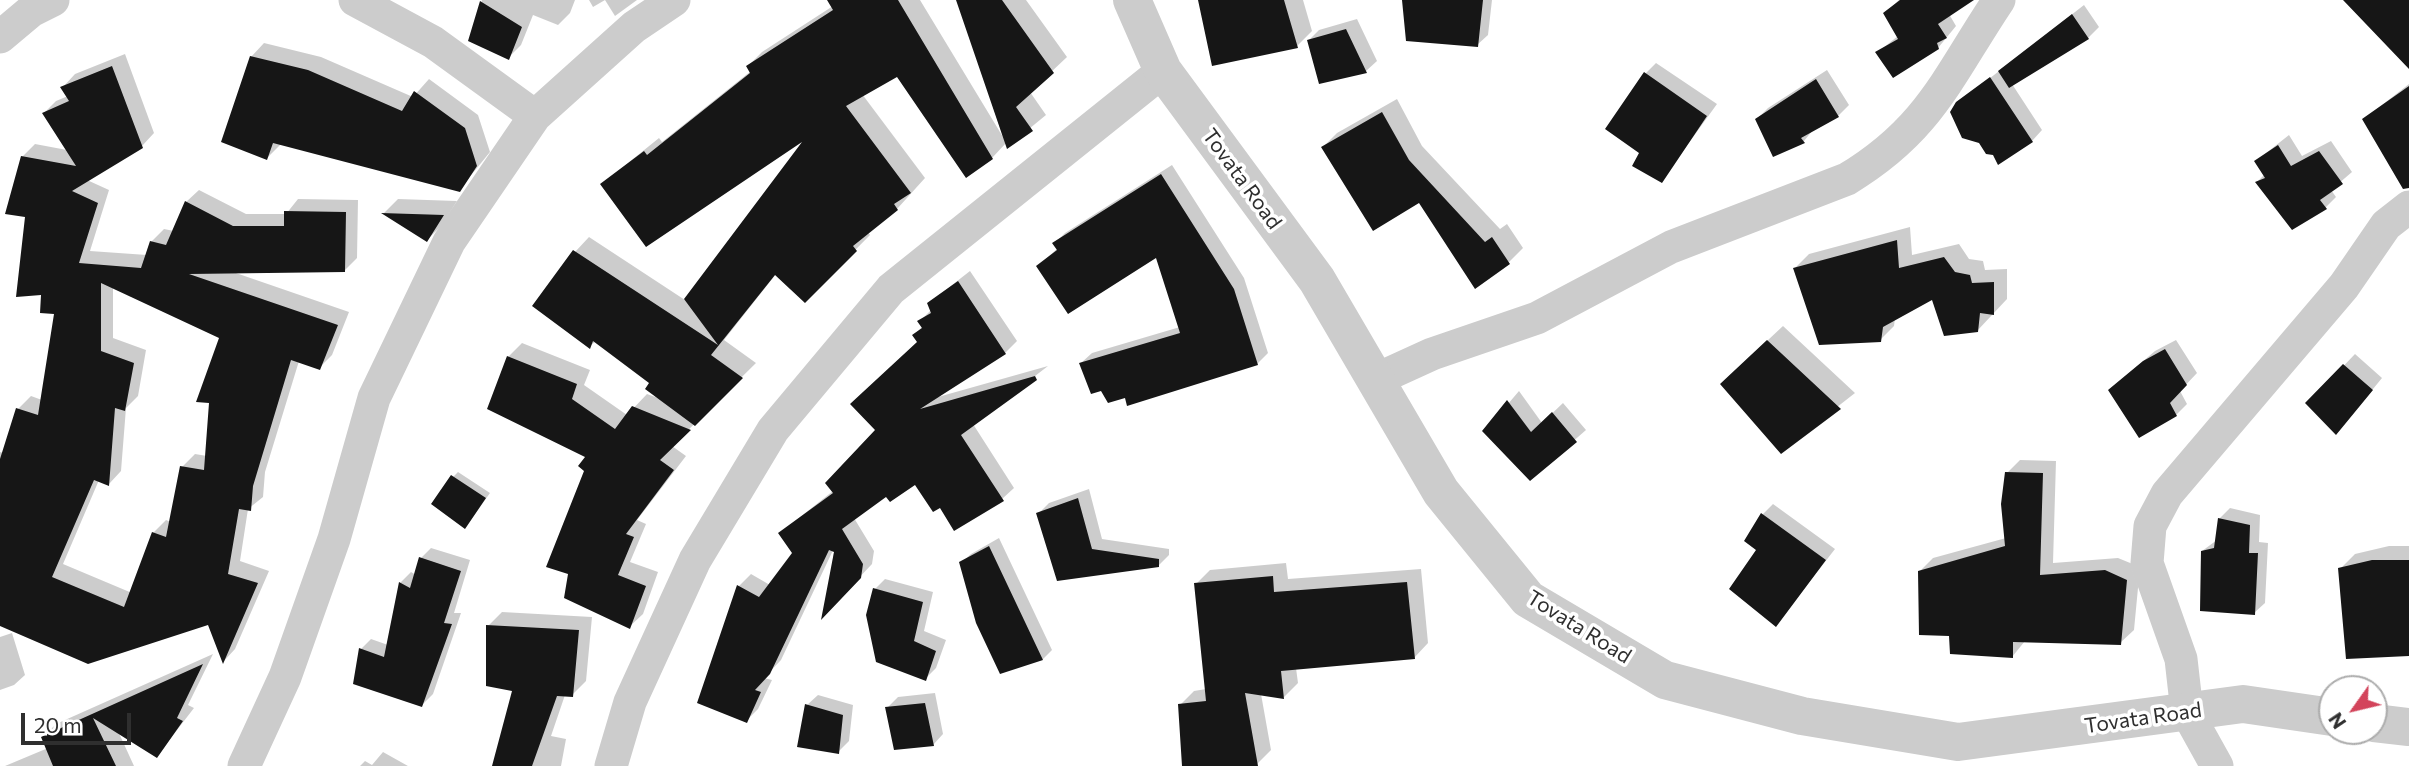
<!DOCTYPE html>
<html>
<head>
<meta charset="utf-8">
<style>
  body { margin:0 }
  #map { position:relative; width:2409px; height:766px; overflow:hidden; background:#fff; font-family:Commissioner,sans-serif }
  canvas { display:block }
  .north { position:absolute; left:2318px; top:675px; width:70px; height:70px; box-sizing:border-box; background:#fff; border:2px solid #acacac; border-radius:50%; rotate:236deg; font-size:19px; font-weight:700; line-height:28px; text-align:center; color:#2f2f2f }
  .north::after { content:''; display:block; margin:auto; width:24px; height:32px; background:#d3445b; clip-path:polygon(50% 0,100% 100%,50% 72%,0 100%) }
  .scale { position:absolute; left:21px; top:713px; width:110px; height:32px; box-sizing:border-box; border:4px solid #2f2f2f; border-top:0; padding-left:9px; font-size:21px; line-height:24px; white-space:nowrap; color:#2f2f2f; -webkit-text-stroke:5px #fff; paint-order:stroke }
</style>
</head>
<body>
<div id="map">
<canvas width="2409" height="766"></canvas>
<div class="north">N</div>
<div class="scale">20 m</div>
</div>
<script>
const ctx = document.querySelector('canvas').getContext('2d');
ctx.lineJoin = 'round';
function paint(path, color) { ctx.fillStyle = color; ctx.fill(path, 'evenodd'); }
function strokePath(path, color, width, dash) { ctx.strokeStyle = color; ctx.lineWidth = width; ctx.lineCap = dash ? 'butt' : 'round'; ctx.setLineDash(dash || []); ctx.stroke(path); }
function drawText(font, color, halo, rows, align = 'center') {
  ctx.font = font + ' Commissioner,sans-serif'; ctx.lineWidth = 7; ctx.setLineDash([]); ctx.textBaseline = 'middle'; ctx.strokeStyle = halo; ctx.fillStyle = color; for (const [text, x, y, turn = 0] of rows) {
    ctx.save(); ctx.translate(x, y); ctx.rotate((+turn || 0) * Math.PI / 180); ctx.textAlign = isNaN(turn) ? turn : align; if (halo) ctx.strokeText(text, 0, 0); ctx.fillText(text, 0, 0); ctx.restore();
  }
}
const shadow = new Path2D(`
  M482,0H575L570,13L558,25L533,15L521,45L508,58L470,40Z
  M589,0H637L615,16L605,0L593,7Z
  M833,0H920L1003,137L958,0H1026L1067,57L1030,92L1046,115L1007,147L1006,143L992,158L897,75L862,94L925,178L897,209L868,232L870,235L805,301L776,274L724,340L756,363L672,446L686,456L637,520L646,524L630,562L658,572L643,614L629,627L586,470L587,456L508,357L522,343L590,370L584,385L627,415L647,394L658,398L652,383L596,341L590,346L575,252L589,237L685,300L808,136L602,184L659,138L662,142L751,71L748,66L762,52L833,6Z
  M1200,0H1303L1312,31L1297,46Z
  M1403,0H1492L1488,35L1477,45Z
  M1899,0H1960L1949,14L1956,26L1938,48L1878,52L1898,36L1885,13Z
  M2084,5L2099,27L2088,38L2012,84L2042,130L2032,141L1958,103Z
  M1357,19L1377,61L1366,71L1320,81L1309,40L1319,30Z
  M264,43L321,57L413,97L429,79L478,115L490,152L459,190L281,144L267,158L251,57Z
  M125,54L154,133L142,146L87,180L109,190L90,251L147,255L151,242L164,229L174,231L186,202L199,190L246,214H286L298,199L358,200L357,258L344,271L233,272L349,312L332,355L319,368L299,361L265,472L263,497L248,509L240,561L269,571L235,649L224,661L209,623L0,624V452L4,453L18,409L31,396L42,400L56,313L43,294L27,216L22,157L35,144L67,150L44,113L56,101L68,96L63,87L75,74ZM113,286L221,337L207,456L195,454L182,467L171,522L166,520L153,533L132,593L63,564L99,480L109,484L121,471L126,408L138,396L146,350L113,338Z
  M1656,63L1717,104L1662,180L1642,153L1646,73Z
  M1827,70L1849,105L1838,116L1813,130L1804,141L1774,155L1757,119L1768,108Z
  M2409,84V179L2364,119Z
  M1397,99L1422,146L1500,229L1507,224L1523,248L1509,262L1419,201L1323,147L1337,133Z
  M2289,135L2302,156L2331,141L2352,172L2331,190L2336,197L2325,208L2257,182L2265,174L2256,161Z
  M1172,165L1244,278L1268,353L1257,364L1127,396L1081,363L1092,353L1180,327L1157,255L1038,266L1058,248L1055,243L1065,233Z
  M398,199L457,201L442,225L427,240L384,213Z
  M1910,227L1912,255L1959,244L1969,259L1983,261L1985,270L2007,269V299L1977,331L1932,298L1895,318L1894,326L1880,340L1795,268L1809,254Z
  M970,271L1017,341L1005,353L938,397L1048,366L973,424L1014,488L1002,499L941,505L916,482L887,494L854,518L874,551L872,564L824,615L835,546L781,660L764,678L772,680L758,709L746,721L739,586L751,574L770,585L794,553L780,533L833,491L877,430L919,342L914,335L923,326L919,322L932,309L929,303Z
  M1783,326L1855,393L1781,451L1737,369Z
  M2176,340L2197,373L2180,391L2187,404L2176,415L2121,380L2155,351Z
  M2355,354L2382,378L2346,422L2308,403Z
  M1519,391L1542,423L1563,403L1586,430L1530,479L1485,431Z
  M2020,460L2056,461L2053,563L2118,558L2140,567L2134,630L2120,643L2025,641L2012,657L1950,635L1919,572L1933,558L2006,538L2007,473Z
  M458,472L490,493L470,521L453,477Z
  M1089,489L1102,539L1169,549V555L1158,566L1058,579L1038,514L1049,503Z
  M1773,504L1835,549L1776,625L1763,514Z
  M2230,508L2260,515L2259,542L2268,543L2265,603L2254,613L2202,551L2217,540L2219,519Z
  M999,538L1052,650L1043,659L1001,672L961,563L971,554Z
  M2389,546H2409V654L2340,569L2355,554Z
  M431,548L470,560L454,613H461L433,694L422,705L361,649L371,639L388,645L400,583L411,572L416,575L421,558Z
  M1286,563L1288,579L1421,569L1428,643L1414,658L1296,668L1298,683L1284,697L1261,694L1271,750L1257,764L1184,766L1180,705L1194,691L1206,689L1196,584L1210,570Z
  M885,579L933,592L924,631L946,640L936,668L925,679L875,589Z
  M502,612L592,617L586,681L572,695H565L551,736L566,739L561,766H494L514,690L488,626Z
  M12,633L25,675L14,685L0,690V637Z
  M213,654L188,705L194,708L157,756L118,731L134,766H5L48,748L43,737L56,724Z
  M935,693L943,734L933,745L887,708L898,697Z
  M818,695L853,705L849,741L838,752L807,705Z
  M383,752L408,766H360L365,761L372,765Z`);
const building = new Path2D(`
  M827,0H898L993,159L966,178L897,77L846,106L911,193L894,204L898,210L853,246L857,251L805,303L775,275L711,355L743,378L695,426L645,389L649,383L593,341L590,349L532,306L573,250L718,345L684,299L802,142L646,247L600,184L644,151L647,155L750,73L746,66L833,10Z
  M956,0H1002L1054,73L1016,107L1033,131L1007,149Z
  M1198,0H1284L1298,48L1212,66Z
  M1402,0H1483L1478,47L1406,41Z
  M1900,0H1974L1938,24L1947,38L1937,43L1939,49L1893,78L1875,52L1898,39L1883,13Z
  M2343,0H2409V69Z
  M480,1L522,27L509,60L468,41Z
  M2072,14L2089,39L2009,88L1998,71Z
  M1346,29L1367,73L1319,84L1307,40Z
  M250,56L308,70L402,111L414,91L465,128L477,166L460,192L273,143L267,160L221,142Z
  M112,66L143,148L72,191L98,203L79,263L141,268L150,241L166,245L185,201L233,226H284V211L346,212L345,272L189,274L338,325L320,370L291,360L253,486L251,511L239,509L228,574L258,583L223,664L208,625L88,664L0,626V459L16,408L38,415L54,314L40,313L41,295L16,297L25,217L5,214L21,156L76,166L42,113L69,101L60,87ZM101,283L219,338L196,402L209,403L204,470L180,466L166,537L152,532L124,607L52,577L94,480L109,486L115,408L125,411L134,363L101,351Z
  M1644,72L1707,116L1662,183L1632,166L1639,153L1605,129Z
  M1990,77L2033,142L1998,165L1993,155L1986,154L1979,143L1962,138L1950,112L1956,102Z
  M1816,79L1839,117L1801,138L1805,143L1773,157L1755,119Z
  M2409,86V188L2403,189L2362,119Z
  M1382,112L1409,160L1485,242L1492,237L1510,264L1475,289L1419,203L1373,231L1321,147Z
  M2278,145L2291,166L2319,151L2343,184L2320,200L2327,209L2292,230L2255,182L2265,178L2254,161Z
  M1161,174L1234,289L1258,365L1127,406L1125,398L1108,403L1101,391L1091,394L1079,363L1180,333L1156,258L1068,314L1036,266L1057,250L1052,243Z
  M381,213L444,215L427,242Z
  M1897,240L1899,268L1944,257L1955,272L1970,275L1972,283L1994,282V315L1980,313L1978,332L1944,336L1932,300L1883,327L1881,342L1819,345L1793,268Z
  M958,281L1006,354L920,409L1035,376L1037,380L961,435L1004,501L954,531L940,508L933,512L915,485L890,502L886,497L842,529L863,564L861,578L821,620L834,552L829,550L770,674L755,690L761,692L747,723L697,703L737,585L759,597L792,553L778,533L833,493L825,483L875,430L850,404L917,342L912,335L922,328L917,321L931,313L927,303Z
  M1767,340L1841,409L1781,454L1720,384Z
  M2165,349L2187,385L2170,403L2177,416L2139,438L2108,390L2143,361Z
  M507,356L577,384L572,399L615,429L632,406L691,430L660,460L674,470L626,534L634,537L618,575L646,586L630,629L564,598L568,574L546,567L584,471L578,466L585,457L487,409Z
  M2343,364L2373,390L2336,435L2305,403Z
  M1507,400L1531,432L1552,412L1577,442L1530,481L1482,431Z
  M2005,472L2043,473L2040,575L2105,570L2127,580L2121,645L2013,642V658L1950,654L1949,636L1919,635L1918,571L2005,546L2001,504Z
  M451,475L486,498L465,529L431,504Z
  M1078,498L1092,549L1159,559V567L1057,581L1036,513Z
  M1761,513L1826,560L1776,627L1729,589L1756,550L1744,541Z
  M2218,518L2250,525L2249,553H2258L2255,615L2200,611L2201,551L2214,548Z
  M989,546L1043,660L1000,674L976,623L959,562Z
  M419,557L461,571L444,623L452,624L422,707L353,684L359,648L384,657L399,582L410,588Z
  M2372,560H2409V656L2346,659L2338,568Z
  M1273,576L1274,592L1407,582L1415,659L1281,671L1284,699L1245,693L1258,766H1182L1178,704L1206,701L1194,583Z
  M873,588L923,602L914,641L936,651L926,681L876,662L866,615Z
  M486,625L579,630L573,697L557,696L532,766H492L512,691L486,686Z
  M203,664L177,718L183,721L157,758L93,718L116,766H53L41,737Z
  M925,703L934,746L894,750L885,707Z
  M805,704L843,715L839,754L797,747Z`);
const minor = new Path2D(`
  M355,0L433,42L535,116
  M0,37L31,11L53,0
  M1375,380L1432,354L1537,318L1671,247L1847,179C1930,129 1948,76 1999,0
  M244,766L285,677L334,539L374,398L449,242L535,116L634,27L674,0
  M611,766L630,702L695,560L773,430L891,289L1163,71
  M2217,766L2187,712L2181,659L2147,563L2150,526L2167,494L2344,286L2386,225L2409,207`);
const tertiary = new Path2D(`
  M1132,0L1163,71L1317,280L1441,492L1528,599L1665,680L1802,716L1958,742L2243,704L2332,717
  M2374,723L2409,727`);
const streetNames = [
  ["Tovata Road",1242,179,54],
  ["Tovata Road",1579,627,32],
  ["Tovata Road",2143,718,-8]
];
paint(shadow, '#0003');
paint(building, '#161616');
strokePath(minor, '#ccc', 33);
strokePath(tertiary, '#ccc', 38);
drawText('21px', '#2f2f2f', '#fff', streetNames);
</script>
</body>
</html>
